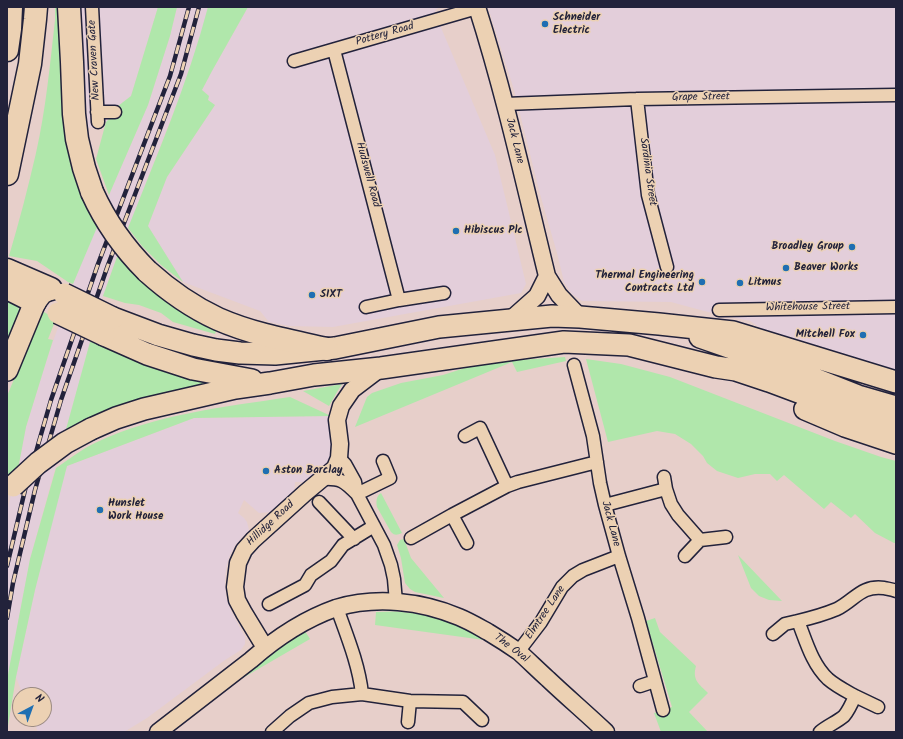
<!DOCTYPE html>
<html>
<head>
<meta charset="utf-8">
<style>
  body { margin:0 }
  #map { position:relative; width:903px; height:739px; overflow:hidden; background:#e7cfca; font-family:Kalam,sans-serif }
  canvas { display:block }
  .frame { position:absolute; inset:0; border:8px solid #22223b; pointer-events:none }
  .north { position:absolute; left:12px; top:687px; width:40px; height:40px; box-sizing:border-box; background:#ecd1b3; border:1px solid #9b8b83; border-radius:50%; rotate:41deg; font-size:11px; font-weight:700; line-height:16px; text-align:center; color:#22223b }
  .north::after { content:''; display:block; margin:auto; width:14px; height:18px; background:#1f6fb2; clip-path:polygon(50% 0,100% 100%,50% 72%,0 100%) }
</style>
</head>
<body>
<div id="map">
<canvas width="903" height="739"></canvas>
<div class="frame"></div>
<div class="north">N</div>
</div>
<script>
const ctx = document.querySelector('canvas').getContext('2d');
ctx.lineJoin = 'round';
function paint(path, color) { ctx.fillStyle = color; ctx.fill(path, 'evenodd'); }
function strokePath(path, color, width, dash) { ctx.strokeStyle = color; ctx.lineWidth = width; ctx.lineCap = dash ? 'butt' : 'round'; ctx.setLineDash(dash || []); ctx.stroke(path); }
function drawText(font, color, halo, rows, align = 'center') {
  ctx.font = font + ' Kalam,sans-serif'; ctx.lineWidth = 3; ctx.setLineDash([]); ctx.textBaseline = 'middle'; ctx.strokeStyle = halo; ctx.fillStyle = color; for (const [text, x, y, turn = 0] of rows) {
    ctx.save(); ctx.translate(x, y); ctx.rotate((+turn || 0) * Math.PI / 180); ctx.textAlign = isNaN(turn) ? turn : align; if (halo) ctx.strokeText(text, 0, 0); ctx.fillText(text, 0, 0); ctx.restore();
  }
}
const built = new Path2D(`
  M79,7H158L131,96L118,106L119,116L106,122L105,126L88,128Z
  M177,7H208L201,34L181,93L112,270L103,296L30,559L7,681V511L18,469L26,427L47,359L73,284L115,181L148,105L170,36Z
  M248,7H440L435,10L442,30L495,155L526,284L521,293L333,327L289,326L269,322L260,311L183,282L148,226L167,177L215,105L208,100L209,96L202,90L212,71Z
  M488,7H896V375L781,342L750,321L708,312L671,302L582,301L571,293L564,282L557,253L540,194L514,90Z
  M331,416L335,459L306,482H295L294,493L271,512L259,513L244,500L238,513L244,518L247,522L249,530L236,544L230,555L226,568L225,582L226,597L231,611L245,637V644L241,650L225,660L147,718L124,732H38L33,719H44V695H23L16,677L35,590L57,501L67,466L194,418Z`);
const green = new Path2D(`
  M55,7H62L98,225L73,284L68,282L37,261L9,256C19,222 28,188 36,153C46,109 50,64 55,20Z
  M158,7H177L170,36L148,105L109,195L96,159L106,122L109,119L119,116L118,106L131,96Z
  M208,7H248L212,71L202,90L209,96L208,100L215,105L167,177L148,226L183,282L161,265L142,246L128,228C157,155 188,83 208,7Z
  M118,254L217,328L215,334L173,322L161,313L139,305L125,303L103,296Z
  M7,294C11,298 16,301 18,306C22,317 11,336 7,346Z
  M44,312L56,319L48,339L53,340L47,359L26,427L18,469L7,478V396L41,315Z
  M90,342L98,343L222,383L190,387L142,399L99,413L89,418L65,433Z
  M565,357L566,361L517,372L512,362L355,427L367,397L372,393L401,383L443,375L471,366L487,362Z
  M586,359L621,364L670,377L835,441L881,457L896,461V543H894L875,533L855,514L851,518L831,502L824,509L784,475L777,481L770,474H755L738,478L717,471L707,463L703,456L691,444L675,434L657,431L608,442Z
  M342,384L337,392L329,406L303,391Z
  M290,397L331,416L194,418L67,466L35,590L16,677L7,732V681L9,669L30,559L56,468C68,460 82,449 95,443C156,414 224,407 290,397Z
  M381,493L402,533C397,535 395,536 391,532L377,507C376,502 376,496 381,493Z
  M404,539L411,558L444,598L415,592L410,589L405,583L401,558L397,545L400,540Z
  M738,555L782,601L769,600L759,596L751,588Z
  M376,612C384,612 393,611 401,612C432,614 458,624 485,639L484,640L375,625Z
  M655,618L660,632L696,666C692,680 699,684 708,693L689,712L708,732H661L654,713L672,707L646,621Z
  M305,631L310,639L241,679L283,646Z`);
const minor = new Path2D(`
  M92,7L98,122
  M334,50L399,300
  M294,61L477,8
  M637,99L648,195L667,267
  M505,104L637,99L896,95
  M97,112H115
  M366,307L399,300L444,293
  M719,310L896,307
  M574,365L593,436L600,483L605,505L619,556L638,618L663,710
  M465,436L480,428L507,486
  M339,458L345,464L355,482L357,494L384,545L391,565L394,579L396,602
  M664,477L666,489
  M322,479C341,478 344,481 357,494
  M357,494L390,478L383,461
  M319,502L354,539
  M605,505L666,489L671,504L678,515L700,540
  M452,515L467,543
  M411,538L452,515L507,486L518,482L597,462
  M685,556L700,540L726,537
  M269,604L305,585L311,575L331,561L343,545L374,526
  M337,608C347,636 359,665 362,694
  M773,634L785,624L798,621
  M518,652L541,622L562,587L573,576L583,570L619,556
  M640,686L655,681
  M855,696L878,707
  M408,722L410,701
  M272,732L290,716L309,703L332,697L362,694L410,701L463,702L482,720
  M820,732C827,726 837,722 844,716C849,710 852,703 855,696C846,691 836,686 828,679C812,664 806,641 798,621C811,618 825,614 837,609C855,600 861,585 884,588C888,589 892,589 896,591`);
const tertiary = new Path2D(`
  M477,7C505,95 525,186 547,276L559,295L580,317
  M510,320L537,296L547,276
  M265,647L261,641L244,613L237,600L235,587L238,563L244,550L253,540L305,493L335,468L339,458L340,444L337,420L341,406L352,390L381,368
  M158,732L251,660C276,638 305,619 336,608C376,596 421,601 459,617C469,621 479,627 488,632C498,638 509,645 519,652C529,661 538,670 548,679C567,697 587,714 606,732`);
const trunk = new Path2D(`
  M113,318L158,335L193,345L216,350L240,353L275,354L335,348L439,327L552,316L580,317L659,324L733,332L896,382
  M104,335L147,354L193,369L252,380
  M700,337L772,362L858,396L896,407
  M7,370L35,302L42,293L48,290
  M805,409L845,426L896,443
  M91,429L116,418L144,409L235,388L270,383L314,375L381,368L564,342L629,345L716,367L736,370L769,381L852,412L896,427`);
const motorway = new Path2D(`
  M69,7L72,62L74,114L77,139L84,168L92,192
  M7,50L10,29L11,7
  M7,174L30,64L35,19L36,7
  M7,270L51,289
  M147,271C168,290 192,307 218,319C252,334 290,341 327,349
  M7,288L35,302`);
const rail = new Path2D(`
  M7,566L25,490L51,400L98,264L170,76L189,7
  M7,618L13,583L35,490L61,400L108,265L181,74L199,7`);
const trunkBridge = new Path2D(`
  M64,294L113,318
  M58,313L104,335
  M13,486L38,463L65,443L91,429`);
const motorwayBridge = new Path2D(`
  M92,192C106,223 123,247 147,271`);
const markers = [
  [545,24,4,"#1f6fb2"],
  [456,231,4,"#1f6fb2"],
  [852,247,4,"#1f6fb2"],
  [786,268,4,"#1f6fb2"],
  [702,282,4,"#1f6fb2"],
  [740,283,4,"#1f6fb2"],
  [312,295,4,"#1f6fb2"],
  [863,335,4,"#1f6fb2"],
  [266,471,4,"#1f6fb2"],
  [100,510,4,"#1f6fb2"]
];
const poiNames = [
  ["Schneider",553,18],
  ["Electric",553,31],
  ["Hibiscus Plc",464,231],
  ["Broadley Group",844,247,"right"],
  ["Beaver Works",794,268],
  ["Thermal Engineering",694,276,"right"],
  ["Contracts Ltd",694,289,"right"],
  ["Litmus",748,283],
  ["SIXT",320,295],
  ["Mitchell Fox",855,335,"right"],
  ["Aston Barclay",274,471],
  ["Hunslet",108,504],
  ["Work House",108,517]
];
const streetNames = [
  ["Pottery Road",385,35,-16],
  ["New Craven Gate",95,60,-93],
  ["Grape Street",701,98,-1],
  ["Jack Lane",514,141,76],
  ["Sardinia Street",647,172,82],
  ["Hudswell Road",367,175,75],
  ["Whitehouse Street",808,308,-1],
  ["Hillidge Road",271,524,-43],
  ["Jack Lane",610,524,75],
  ["Elmtree Lane",546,613,-56],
  ["The Oval",511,649,37]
];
paint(built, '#e3ceda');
paint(green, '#b0e7ab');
strokePath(minor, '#22223b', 15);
strokePath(tertiary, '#22223b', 19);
strokePath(trunk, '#22223b', 24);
strokePath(motorway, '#22223b', 25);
strokePath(minor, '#ecd1b3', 12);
strokePath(tertiary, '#ecd1b3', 16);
strokePath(trunk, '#ecd1b3', 21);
strokePath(motorway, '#ecd1b3', 22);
strokePath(rail, '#22223b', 4.5);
strokePath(rail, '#ecd1b3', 3, [9]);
strokePath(trunkBridge, '#22223b', 24, []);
strokePath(motorwayBridge, '#22223b', 25, []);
strokePath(trunkBridge, '#ecd1b3', 21);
strokePath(motorwayBridge, '#ecd1b3', 22);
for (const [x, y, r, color] of markers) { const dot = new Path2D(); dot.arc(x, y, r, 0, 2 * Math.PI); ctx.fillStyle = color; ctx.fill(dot); strokePath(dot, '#ecd1b3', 1.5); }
drawText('bold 11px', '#22223b', '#ecd1b3', poiNames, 'left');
drawText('11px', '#22223b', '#ecd1b3', streetNames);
</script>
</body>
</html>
